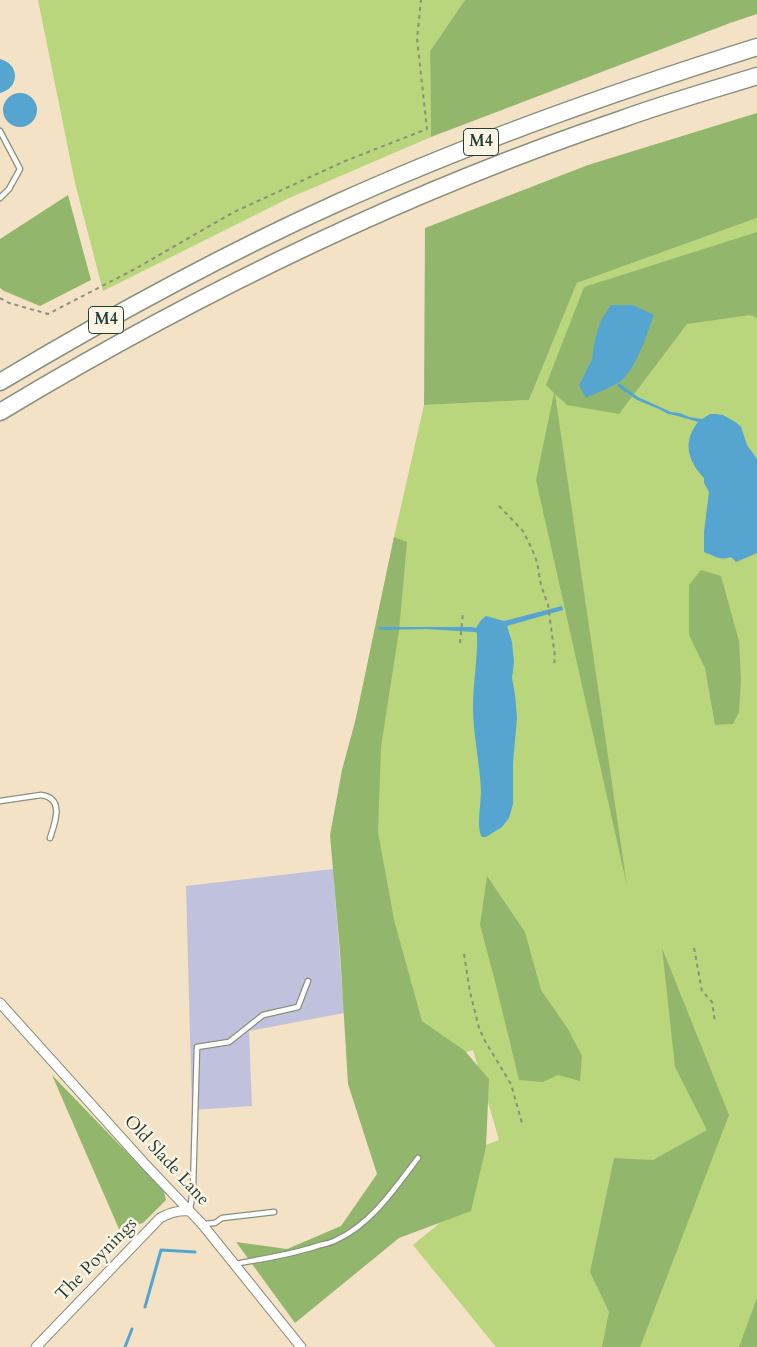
<!DOCTYPE html>
<html>
<head>
<meta charset="utf-8">
<style>
  body { margin:0 }
  canvas { display:block; background:#f3e2c5 }
</style>
</head>
<body>
<canvas width="757" height="1347"></canvas>
<script>
const ctx = document.querySelector('canvas').getContext('2d');
ctx.lineJoin = 'round';
function paint(path, color) { ctx.fillStyle = color; ctx.fill(path, 'evenodd'); }
function strokePath(path, color, width, dash) { ctx.strokeStyle = color; ctx.lineWidth = width; ctx.lineCap = dash ? 'butt' : 'round'; ctx.setLineDash(dash || []); ctx.stroke(path); }
function drawText(font, color, halo, rows, align = 'center') {
  ctx.font = font + ' Cardo,serif'; ctx.lineWidth = 5; ctx.setLineDash([]); ctx.textBaseline = 'middle'; ctx.strokeStyle = halo; ctx.fillStyle = color; for (const [text, x, y, turn = 0] of rows) {
    ctx.save(); ctx.translate(x, y); ctx.rotate((+turn || 0) * Math.PI / 180); ctx.textAlign = isNaN(turn) ? turn : align; if (halo) ctx.strokeText(text, 0, 0); ctx.fillText(text, 0, 0); ctx.restore();
  }
}
const industrial = new Path2D(`
  M333,869L344,1013L249,1031L252,1106L192,1110L186,886Z`);
const green = new Path2D(`
  M38,0H465L430,51L431,137L287,199L103,291L75,183Z
  M757,218V1347H496L413,1245L458,1208L448,1159L499,1140L473,1050L422,1064L337,847L356,718L394,537L424,405L529,400L577,283Z`);
const forest = new Path2D(`
  M465,0H757V14L730,23L431,137L430,51Z
  M757,113V218L577,283L529,400L424,405L425,228L588,165Z
  M68,195L91,280L40,306L4,291L0,288V239Z
  M757,232V318L750,315L687,324L619,414L567,405L555,394L627,886L536,480L554,393L546,385L584,287ZM654,315C645,338 637,358 623,379L579,385L592,359Z
  M394,537L407,542L399,631L381,747L378,832L394,920L422,1021L465,1051L489,1079L486,1147L471,1211L399,1238L295,1323L236,1242L287,1249L341,1226L377,1174L348,1084L340,952L330,835L342,770L356,718Z
  M701,570L721,576L739,641L741,680L739,712L733,724L715,725L705,668L689,635V585Z
  M487,876L525,932L541,990L568,1029L582,1056L580,1081L558,1075L543,1082L519,1080L495,981L480,925Z
  M662,948L729,1115L640,1347H602L609,1312L590,1272L614,1158L653,1160L707,1130L675,1067Z
  M52,1075L164,1191L166,1200L143,1223L119,1229Z
  M757,1298V1347H739Z`);
const water = new Path2D(`
  M0,59C20,64 20,88 0,93Z
  M3 110a17 17 0 1 1 34 0a17 17 0 1 1-34 0Z
  M611,305H633L654,315C647,334 638,363 624,378C617,386 595,393 586,398L579,385L592,359L595,339L601,320Z
  M619,383L638,397L671,412L680,413L689,417L702,419L710,414H716L723,415L737,423L741,427L747,445L757,459V553L736,562L731,557C720,561 714,556 704,552V532L709,492L704,483V478C688,461 682,442 698,422L678,416L668,414L659,409L637,400L617,386Z
  M562,606L563,610L507,626L512,642L514,662L512,678L515,694L517,718L513,763V804L509,818L502,827L486,837H482C476,828 481,804 481,791C480,763 473,735 473,707C473,682 478,658 477,633L475,632L426,629L379,630L378,627H472L476,628L481,620L486,616L504,621Z`);
const stream = new Path2D(`
  M145,1307L161,1250L195,1252
  M125,1347L132,1329`);
const path = new Path2D(`
  M0,298L9,303L48,314L133,270L234,212L345,161L427,129L417,39L421,0
  M499,506L523,531L532,549L537,562L541,585L548,605L555,657L554,665
  M460,643L463,612
  M694,948L702,991L712,1002L715,1022
  M464,954L470,992L479,1028L485,1041L511,1084L522,1123`);
const lane = new Path2D(`
  M0,131L20,169L9,189L0,198
  M0,801L41,795C65,798 55,823 50,838
  M190,1210L193,1189L197,1047L229,1042L263,1015L298,1007L308,981
  M202,1224L215,1223L222,1218L274,1212
  M234,1264C262,1259 290,1255 317,1246C324,1244 332,1243 338,1239C371,1224 396,1187 418,1158`);
const street = new Path2D(`
  M0,1003L144,1163L202,1224L301,1347
  M36,1347L160,1218C170,1213 178,1210 189,1211`);
const highway = new Path2D(`
  M0,382C109,317 220,256 335,204C472,142 613,92 757,47
  M0,412C196,294 405,192 622,119C666,103 712,90 757,76`);
const shields = [
  [481,142,35],
  [106,320,35]
];
const shieldNames = [
  ["M4",481,142],
  ["M4",106,320]
];
const streetNames = [
  ["Old Slade Lane",166,1161,47],
  ["The Poynings",97,1260,-46]
];
paint(industrial, '#c0c2dd');
paint(green, '#b9d67c');
paint(forest, '#92b76c');
paint(water, '#56a4d0');
strokePath(stream, '#56a4d0', 3);
strokePath(lane, '#89907c', 7);
strokePath(street, '#89907c', 11);
strokePath(highway, '#89907c', 19);
strokePath(path, '#89907c', 2, [4, 4]);
strokePath(lane, '#fff', 4.5);
strokePath(street, '#fff', 9);
strokePath(highway, '#fff', 16);
for (const [x, y, w] of shields) { const box = new Path2D(); box.roundRect(x - w / 2, y - 13.5, w, 27, 4); ctx.fillStyle = '#fcf5e5'; ctx.fill(box); strokePath(box, '#1f3d34', 1); }
drawText('bold 16px', '#1f3d34', null, shieldNames);
drawText('18px', '#1f3d34', '#fcf5e5', streetNames);
</script>
</body>
</html>
